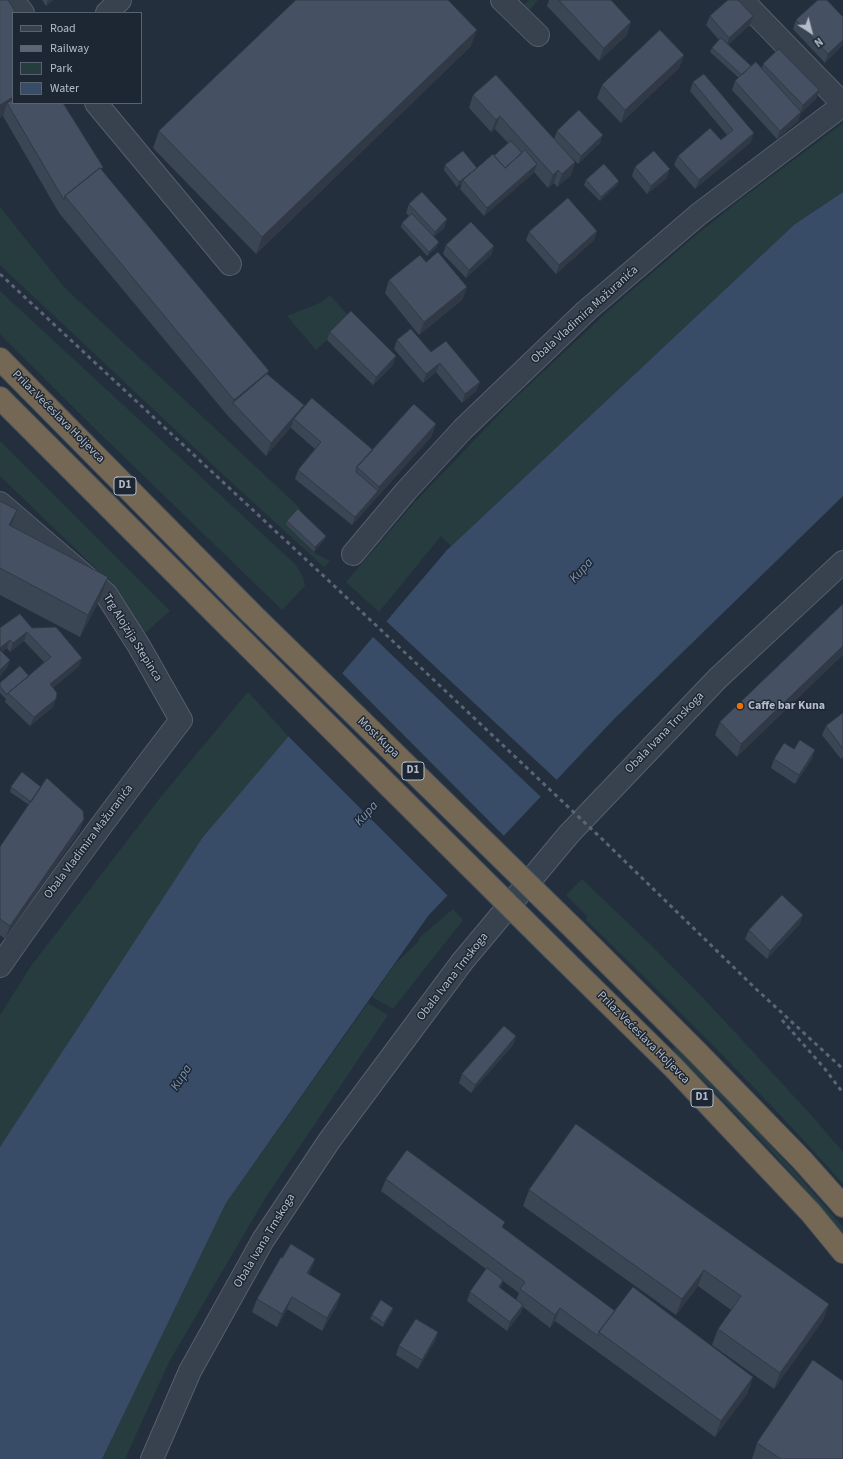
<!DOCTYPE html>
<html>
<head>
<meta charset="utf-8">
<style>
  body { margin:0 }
  #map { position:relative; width:843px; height:1459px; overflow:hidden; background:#242f3e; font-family:"Source Sans 3",sans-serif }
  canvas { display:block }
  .legend { position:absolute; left:12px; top:12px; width:130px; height:92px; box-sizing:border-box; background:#1d2633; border:1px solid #59626f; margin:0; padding:5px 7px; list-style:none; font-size:12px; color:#b4bcc9 }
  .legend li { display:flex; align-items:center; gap:8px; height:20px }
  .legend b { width:20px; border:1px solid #59626f }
  .north { position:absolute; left:791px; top:12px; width:40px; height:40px; -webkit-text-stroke:3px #1d2633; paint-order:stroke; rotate:144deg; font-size:11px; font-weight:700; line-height:16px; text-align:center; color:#b4bcc9 }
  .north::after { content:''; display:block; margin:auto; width:14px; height:18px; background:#b4bcc9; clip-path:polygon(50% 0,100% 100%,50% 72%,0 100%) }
</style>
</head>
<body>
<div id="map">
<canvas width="843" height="1459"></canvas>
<ul class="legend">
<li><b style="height:5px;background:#38414e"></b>Road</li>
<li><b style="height:5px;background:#5a6575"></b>Railway</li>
<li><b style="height:11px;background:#263c3f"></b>Park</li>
<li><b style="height:11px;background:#394c67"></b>Water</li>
</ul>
<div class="north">N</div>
</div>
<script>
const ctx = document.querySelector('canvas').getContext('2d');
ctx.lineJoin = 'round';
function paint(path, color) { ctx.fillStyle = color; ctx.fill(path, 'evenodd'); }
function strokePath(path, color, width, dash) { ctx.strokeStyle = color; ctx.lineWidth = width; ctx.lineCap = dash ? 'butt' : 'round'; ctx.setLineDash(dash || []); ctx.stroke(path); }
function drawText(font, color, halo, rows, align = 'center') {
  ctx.font = font + ' "Source Sans 3",sans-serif'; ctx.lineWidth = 3; ctx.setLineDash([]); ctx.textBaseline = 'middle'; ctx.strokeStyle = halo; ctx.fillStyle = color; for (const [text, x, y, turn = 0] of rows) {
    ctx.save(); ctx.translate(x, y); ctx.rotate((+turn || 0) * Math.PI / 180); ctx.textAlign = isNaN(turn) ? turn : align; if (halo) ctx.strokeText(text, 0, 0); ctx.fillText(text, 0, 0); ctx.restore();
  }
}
const green = new Path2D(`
  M529,0H538L531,9L526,11L524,8L525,3Z
  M843,123V192L795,224L451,546L441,536L379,612L346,582L414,503L510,403L608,311L695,236L740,200Z
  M0,207L65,288L301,509L286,525L313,552L330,561L324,567L218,470L0,265Z
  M0,291L296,565L303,577L305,586L282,610L84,418L0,334Z
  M330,295L351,319L316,350L287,316L322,302Z
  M0,441L170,611L145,633L115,597L118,590L0,476Z
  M248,692L290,738L0,1147V1015L31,966L160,798Z
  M582,879L652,946L708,1003L814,1118L843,1152V1184C762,1092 674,1006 586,920L587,916L566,895Z
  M453,909L463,920L393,1009L372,997L395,964L418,942L419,938Z
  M368,1003L388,1015L266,1197L169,1362L125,1459H102L226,1203Z
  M676,1047C735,1104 790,1165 843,1227V1233C790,1170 735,1110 675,1053L673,1048Z`);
const water = new Path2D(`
  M843,192V496L614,719L428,916L226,1203L102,1459H0V1147L203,837L447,550L795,224Z`);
const pier = new Path2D(`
  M385,620L558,781L542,798L372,636Z
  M341,672L505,837L449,897L287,735Z`);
const minor = new Path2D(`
  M13,0L23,13
  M502,0L538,35
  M742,0L843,104
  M107,13L120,0
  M96,103L230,264
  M0,503L106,594L139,646L181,720C119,801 58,882 0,966
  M353,554L406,491L463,429L586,311L699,214L843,105
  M152,1459L190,1371L263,1240L329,1141L462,962L569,834L718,678L843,562`);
const highway = new Path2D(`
  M0,359L251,613
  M0,398L233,631
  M575,930L696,1051L802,1160L843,1206
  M554,950L674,1068L811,1213L843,1252`);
const rail = new Path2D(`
  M0,274L345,596L601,838L756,989L843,1069
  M782,1020L825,1069L843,1093`);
const highwayBridge = new Path2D(`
  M251,613L575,930
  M233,631L554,950`);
const wall = new Path2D(`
  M0,0L13,103L102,171L269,371L267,374L304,405L302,410L373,450L436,424L431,437L352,525L295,479L298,470L315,449L291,428V427L266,456L228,416L59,213L3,116Z
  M42,0H53L46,6Z
  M549,0H611L627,35L599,61L547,6Z
  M710,16L750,25L728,44L751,66L750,67L762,68L763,64L819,90L816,99L801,113L798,121L777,139L732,90L735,81L739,78L710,52L712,48L719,40L706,25Z
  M843,17L825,63L793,29L796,20Z
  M471,46L256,254L153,148L159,131Z
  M684,55L679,68L621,123L597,98L602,85Z
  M693,82L751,142L695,189L674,165L678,156L721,140L727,135L690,91Z
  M473,95L554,139L557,131L600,143L578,164L570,156L575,162L571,175L557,187L554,183L548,188L534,172L484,216L460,189L462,183L457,187L444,170L445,165L477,168L494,156L508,143L495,129L491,132L469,108Z
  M635,167L667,178L647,194L632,176Z
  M586,180L617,185L600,201L584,185Z
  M409,204L447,219L444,228L434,237L437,247L427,256L401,227L402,223L409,216L406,213Z
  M597,231L594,240L556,274L526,240L529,232Z
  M446,245L494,246L491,255L466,278L443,254Z
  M426,262L467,287L462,300L419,335L385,293L389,280Z
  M330,332L393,365L373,385L327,340Z
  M397,340L431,352L480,382L476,391L462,403L436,372L423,383L394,349Z
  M0,501L17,510L11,526L100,599L80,637L0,595Z
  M287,521L326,536L324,540L314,552L286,525Z
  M843,604L737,757L715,735L720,722Z
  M0,628H32L79,666L53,688V707L30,726L5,702L6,699L0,693V683L29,676L44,662L24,641L10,652L7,648L2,652L7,668L0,676Z
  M843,713V757L841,759L822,735L826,726Z
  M774,759H812L795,784L771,768Z
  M11,787L84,819L79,832L5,939L0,935V847L29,805L10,792Z
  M800,924L767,959L745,939L749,930Z
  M516,1036L513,1045L471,1093L459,1083L462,1074Z
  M386,1179L503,1228L615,1311L753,1377L747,1394L715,1437L555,1321L550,1328L523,1307L520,1314L507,1331L467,1301L470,1292L486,1269L381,1191ZM503,1281L519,1293L516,1300L500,1288Z
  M529,1190L829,1304L823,1320L774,1389L712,1345L718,1329L731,1310L698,1286L676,1315L523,1206Z
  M282,1258L315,1259L309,1274L341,1294L336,1307L322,1331L287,1309L277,1327L252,1312L257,1299Z
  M393,1308L392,1312L383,1327L370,1319L372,1315Z
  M438,1332L435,1341L418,1369L396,1355L399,1346Z
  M757,1443L843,1459H752Z`);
const shadedWall = new Path2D(`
  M48,0H53L46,6Z
  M753,16L750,25L726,47L729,38Z
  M631,22L627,35L599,61L604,48Z
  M477,30L471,46L256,254L262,237Z
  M843,40V45L825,63L828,54Z
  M684,55L679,68L621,123L625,110Z
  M819,90L816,99L801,113L798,121L777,139L780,131L800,113L803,105Z
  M13,97V103H7L3,116L0,118V105Z
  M500,116L495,129L491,132L496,120Z
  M754,133L751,142L695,189L699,180Z
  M603,135L600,143L578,164L581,156Z
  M575,162L571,175L557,187L562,174Z
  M537,164L534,173L484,216L487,208Z
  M477,168L463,180L462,183L457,187L459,182Z
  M670,169L667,178L647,194L651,186Z
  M558,170L554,183L548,188L553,175Z
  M619,181L617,185L600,201L601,197Z
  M447,219L444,228L431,240L435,232Z
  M597,231L594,240L556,274L559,265Z
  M439,242L437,247L427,256L429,252Z
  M494,246L491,255L466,278L469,270Z
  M467,287L462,300L419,335L424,322Z
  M396,356L393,365L373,385L376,377Z
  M440,363L436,372L423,383L426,374Z
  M269,371L263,387L233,403L234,400Z
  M480,382L476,391L462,403L465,394Z
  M304,405L299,418L294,419L291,427L266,456L271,443Z
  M436,424L431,437L352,525L355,517L378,491L379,487Z
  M17,510L9,532V525Z
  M326,536L324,540L314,552L315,547Z
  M108,577L100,599L80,637L88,615Z
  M27,632L24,641L10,652L13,643Z
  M10,640L7,648L0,654V648Z
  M843,646V655L737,757L741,744Z
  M82,658L79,666L47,693L50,684Z
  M10,660L7,668L0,676V670Z
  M56,699L53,707L30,726L34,717Z
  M815,750L812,759L795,784L799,775Z
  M84,819L79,832L5,939L10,926Z
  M803,915L800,924L767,959L770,951Z
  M516,1036L513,1045L471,1093L475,1085Z
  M315,1259L310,1272L302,1286L307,1273Z
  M704,1270L698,1286L676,1315L682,1299Z
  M503,1280L500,1289L499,1287Z
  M341,1294L336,1307L322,1331L327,1318Z
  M292,1297L287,1309L277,1327L282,1314Z
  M829,1304L823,1320L774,1389L780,1373Z
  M523,1305L520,1314L507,1331L510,1322Z
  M393,1308L392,1312L383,1327L384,1323Z
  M560,1308L555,1321L550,1328L555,1315Z
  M438,1332L435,1341L418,1369L422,1360Z
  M753,1377L747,1394L715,1437L721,1421Z`);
const building = new Path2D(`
  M0,0H8L16,13H13V97L0,105Z
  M296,0H448L477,30L262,237L159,131Z
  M559,0H611L631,22L604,48Z
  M728,0H738L753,16L729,38L710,16Z
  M818,0H827L843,17V40L828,54L796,20Z
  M660,30L684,55L625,110L602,85Z
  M721,38L751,66L742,75L712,48Z
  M779,49L819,90L803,105L763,64Z
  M756,62L801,112L780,131L735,81Z
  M704,74L754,133L699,180L678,156L710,128L721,140L733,130L693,82Z
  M496,75L575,162L562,174L558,170L553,175L500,116L496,120L473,95Z
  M13,100V103H63L103,167L101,169L100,168L65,196L64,200L7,103Z
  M579,110L603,135L581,156L557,131Z
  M511,141L522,153L505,168L494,156Z
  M525,150L537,164L487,208L463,180L493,154L505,168Z
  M463,151L477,168L459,182L445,165Z
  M654,151L670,169L651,186L635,167Z
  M604,164L619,181L601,197L586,180Z
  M100,168L269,371L234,400L65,196Z
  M422,192L447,219L435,232L409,204Z
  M568,198L597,231L559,265L529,232Z
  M412,214L439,242L429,252L402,223Z
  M471,222L494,246L469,270L446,245Z
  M438,252L467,287L424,322L389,280L420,255L426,262Z
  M351,311L396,356L376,377L330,332Z
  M411,329L431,352L446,341L480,382L465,394L440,363L426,374L397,340Z
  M267,374L304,405L271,443L233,403Z
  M312,398L373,450L357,467L356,472L378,491L355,517L298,470L321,442L294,419Z
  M414,404L436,424L379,487L357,467Z
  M0,501L17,510L9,525L108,577L88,615L0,568Z
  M298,509L326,536L315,547L287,521Z
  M843,604V646L741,744L720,722Z
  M20,614L32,628L56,627L82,658L50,684L57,693L56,699L34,717L8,693L51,657L27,632L13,643L10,640L0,648V628Z
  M0,650L10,660L0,670Z
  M20,666L29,676L8,693L7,695L0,686V683Z
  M843,713V749L826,726Z
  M800,740L815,750L799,775L774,759L784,743L794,749Z
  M22,772L41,787L31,802L11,787Z
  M47,778L83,811L84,819L10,926L0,919V847Z
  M782,895L803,915L770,951L749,930Z
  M504,1026L516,1036L475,1085L462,1074Z
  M576,1124L829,1304L780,1373L718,1329L741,1296L704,1270L682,1299L529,1190Z
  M407,1150L505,1222L502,1227L615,1311L599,1332L598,1336L560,1308L555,1315L520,1289L525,1282L386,1179Z
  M291,1244L315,1259L307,1273L341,1294L327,1318L292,1297L282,1314L257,1299L281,1257L282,1258Z
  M487,1268L503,1280L499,1287L523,1305L510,1322L470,1292Z
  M633,1287L753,1377L721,1421L599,1332Z
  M381,1300L393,1308L384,1323L372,1315Z
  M416,1319L438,1332L422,1360L399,1346Z
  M813,1360L843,1381V1459H781L757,1443Z`);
const markers = [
  [740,706,4,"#e8710a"]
];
const shields = [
  [125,486,22],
  [413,771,22],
  [702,1098,22]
];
const shieldNames = [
  ["D1",125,486],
  ["D1",413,771],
  ["D1",702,1098]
];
const streetNames = [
  ["Obala Vladimira Mažuranića",585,315,-42],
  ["Prilaz Većeslava Holjevca",58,417,45],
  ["Trg Alojzija Stepinca",132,638,58],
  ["Obala Ivana Trnskoga",665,733,-46],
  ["Most Kupa",378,738,44],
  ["Obala Vladimira Mažuranića",89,842,-53],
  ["Obala Ivana Trnskoga",453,977,-52],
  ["Prilaz Većeslava Holjevca",643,1038,45],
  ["Obala Ivana Trnskoga",265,1241,-59]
];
const poiNames = [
  ["Caffe bar Kuna",748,706]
];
const waterNames = [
  ["Kupa",582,571,-48],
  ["Kupa",367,814,-48],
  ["Kupa",182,1078,-58]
];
paint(green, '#263c3f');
paint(water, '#394c67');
paint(pier, '#242f3e');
strokePath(minor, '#565f6c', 24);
strokePath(highway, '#434c59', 24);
strokePath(minor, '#38414e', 22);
strokePath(highway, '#746855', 22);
strokePath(rail, '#5a6575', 3, [4, 4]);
strokePath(highwayBridge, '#434c59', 24, []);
strokePath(highwayBridge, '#746855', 22);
paint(wall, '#3b4654');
paint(shadedWall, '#303945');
paint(building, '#455162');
strokePath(building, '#303945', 1);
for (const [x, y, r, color] of markers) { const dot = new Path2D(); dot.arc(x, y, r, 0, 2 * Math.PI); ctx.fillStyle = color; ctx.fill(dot); strokePath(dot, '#1d2633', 1.5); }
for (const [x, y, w] of shields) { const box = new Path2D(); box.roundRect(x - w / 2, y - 9, w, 18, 3); ctx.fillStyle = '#1d2633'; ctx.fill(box); strokePath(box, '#b4bcc9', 1); }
drawText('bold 11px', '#b4bcc9', null, shieldNames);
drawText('12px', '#b4bcc9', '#1d2633', streetNames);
drawText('bold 12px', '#b4bcc9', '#1d2633', poiNames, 'left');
drawText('italic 13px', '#7c92b1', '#1d2633', waterNames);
</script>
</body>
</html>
